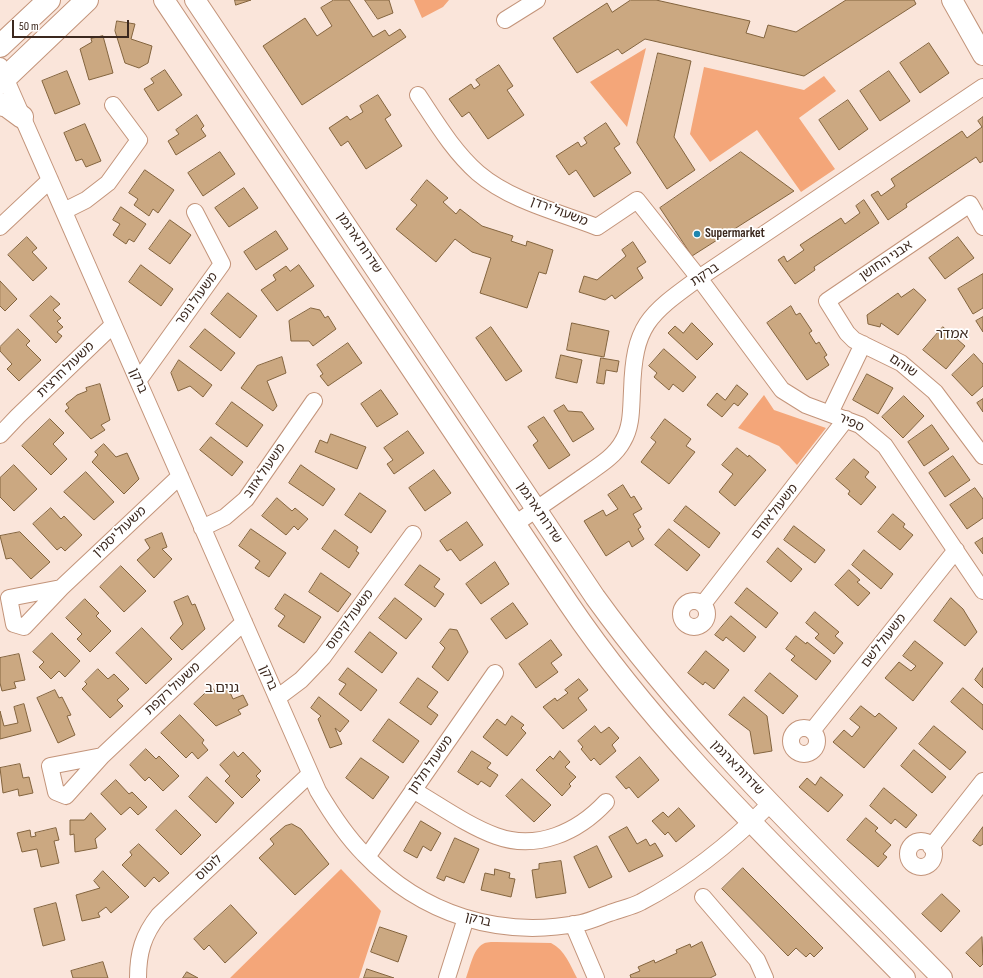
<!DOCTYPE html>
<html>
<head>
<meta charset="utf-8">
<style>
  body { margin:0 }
  #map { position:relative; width:983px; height:978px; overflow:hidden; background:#fae5da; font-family:"Sofia Sans Condensed",sans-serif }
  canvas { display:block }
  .scale { position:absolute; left:12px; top:20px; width:117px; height:18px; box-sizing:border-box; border:2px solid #3b281e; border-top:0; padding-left:5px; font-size:12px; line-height:14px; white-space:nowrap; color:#3b281e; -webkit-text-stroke:3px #fff; paint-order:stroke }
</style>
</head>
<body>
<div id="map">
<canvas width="983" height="978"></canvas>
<div class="scale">50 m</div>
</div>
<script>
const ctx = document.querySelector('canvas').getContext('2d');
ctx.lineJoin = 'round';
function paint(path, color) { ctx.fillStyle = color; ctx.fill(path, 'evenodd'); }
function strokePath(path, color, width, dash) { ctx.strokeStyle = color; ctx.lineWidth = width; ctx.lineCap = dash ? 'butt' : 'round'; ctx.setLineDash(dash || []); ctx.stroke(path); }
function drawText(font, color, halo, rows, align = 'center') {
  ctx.font = font + ' "Sofia Sans Condensed","Noto Sans Hebrew",sans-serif'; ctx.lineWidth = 3.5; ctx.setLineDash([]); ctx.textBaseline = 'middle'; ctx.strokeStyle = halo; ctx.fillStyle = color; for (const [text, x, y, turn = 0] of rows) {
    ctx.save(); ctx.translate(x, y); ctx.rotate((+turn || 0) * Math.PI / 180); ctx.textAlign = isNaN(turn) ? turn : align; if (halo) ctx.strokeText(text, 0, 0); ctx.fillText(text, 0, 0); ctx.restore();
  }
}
const green = new Path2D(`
  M414,0H449L443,7L422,18Z
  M646,48L627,127L590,82Z
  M704,67L804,90L824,76L836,91L799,118L835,169L801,192L757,130L710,162L690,134Z
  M764,395L774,410L826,428L797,465L779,446L738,428Z
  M341,869L381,911L359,978H230Z
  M496,942L551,943C565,950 570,965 577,978H466C470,968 473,949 483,944C486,942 492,942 496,942Z`);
const building = new Path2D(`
  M235,0H251L236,5Z
  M334,0H349L373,37L385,30L389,36L400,29L406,37L302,105L263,46L305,18L317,36L332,26L321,8Z
  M365,0H389L393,13L378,19Z
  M631,0H656L750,21L746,33L764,38L768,25L796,32L846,0H914L916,4L804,76L645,39L622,54L618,49L577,73L553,38L607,3L612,12Z
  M117,21L135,24L131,39L152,46L148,63L139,68L125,63L115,31Z
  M103,36L113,73L89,80L80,49L92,42L91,39Z
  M929,43L949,73L920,93L900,63Z
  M658,53L691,61L674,137L695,170L667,189L637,143Z
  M499,65L513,86L507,90L524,115L488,139L469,112L462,117L449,99L471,84L474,89L480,85L476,80Z
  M165,70L182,95L158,111L144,89L154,83L151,79Z
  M67,71L80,104L55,114L42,81Z
  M889,71L910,101L880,121L860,91Z
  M378,95L391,115L385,119L402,146L366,169L348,141L341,146L329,128L347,116L350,120L363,112L360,106Z
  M848,100L868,129L839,150L819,120Z
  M197,115L204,126L201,129L206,136L176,155L168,141L179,134L176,130Z
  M983,117V161L980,163L976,157L906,204L907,207L888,220L871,195L878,191L881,196L895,186L891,179L962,131L967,138L982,127L978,121Z
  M606,123L620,144L614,148L631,173L594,197L576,170L569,175L556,156L578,142L581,147L587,143L584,138Z
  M85,124L101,161L86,167L82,159L76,161L64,133Z
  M220,152L235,174L203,196L188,173Z
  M741,152L794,191L692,256L660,208Z
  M145,170L174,190L158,213L153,209L149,216L134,205L138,199L129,193Z
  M427,180L448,198L443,202L456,214L460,209L482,226L513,236L511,241L526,246L527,241L553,250L546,274L539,272L527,308L480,293L491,258L472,252L455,239L436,262L396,229L417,205L411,200Z
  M244,188L258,208L229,227L215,208Z
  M864,200L879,223L814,267L815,270L795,284L778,260L784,256L787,262L804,250L800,245L841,218L845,224L860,213L856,206Z
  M121,207L146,224L134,242L129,239L126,244L113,235L120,224L113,220Z
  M170,220L191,235L170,264L149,249Z
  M276,231L288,249L256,270L244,252Z
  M27,237L37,248L32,252L47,268L33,281L8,255Z
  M958,237L974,258L945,279L929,258Z
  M633,242L646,262L637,268L643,278L615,299L612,295L605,300L579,292L584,276L597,280L626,256L622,250Z
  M141,265L173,289L161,306L129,282Z
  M299,265L314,286L277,311L261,290L276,280L273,275L286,266L290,271Z
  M983,274V308L973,314L958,289Z
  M0,281L17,299L5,311L0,306Z
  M914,289L926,300L898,335L881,323L880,327L868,324L867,315L898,293L901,297Z
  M228,293L257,316L240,338L211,314Z
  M51,296L60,304L53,310L61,318L57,321L63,327L57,332L62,336L56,343L30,316Z
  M791,306L796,315L800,313L812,331L809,333L816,344L819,342L827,355L824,357L829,365L807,380L767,323Z
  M311,308L320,310L325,318L328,316L336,329L313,346L309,341H291L289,321Z
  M983,317V332L976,321Z
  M572,323L609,331L604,357L567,350Z
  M692,323L713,344L697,360L668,333L675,326L683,333Z
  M491,327L522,371L506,381L476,338Z
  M943,327L965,346L946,369L923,350Z
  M18,329L30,341L26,345L41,360L19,381L7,369L12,364L0,351V347Z
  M205,329L235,353L221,371L190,347Z
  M348,343L362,363L328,386L320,376L323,374L317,365Z
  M664,349L696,377L683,392L673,384L669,390L654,377L657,373L649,366Z
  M974,354L983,364V386L972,396L952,375Z
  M561,355L582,360L577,383L556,378Z
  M282,357L286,373L267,381L277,406L273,411L241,388L257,366Z
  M601,358L619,361L617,372L606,370L604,384L597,383Z
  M179,360L212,385L203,397L190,386L178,391L171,373Z
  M867,374L893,388L878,414L853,400Z
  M100,384L110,420L101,425L105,430L91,439L65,411L69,408L66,404L77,395L87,391L86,388Z
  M737,385L748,394L738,406L734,403L722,417L707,405L717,393L725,400Z
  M381,390L398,414L377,427L361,404Z
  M904,396L924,416L903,438L882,417Z
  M983,399V412L977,403Z
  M232,402L263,425L247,447L216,424Z
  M564,405L568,411L582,412L594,429L573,442L554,411Z
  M544,417L570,455L549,469L533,445L538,441L528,427Z
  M50,419L64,433L53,444L67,459L51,475L22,446Z
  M665,419L691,439L686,446L695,452L669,484L641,462L656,442L651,438Z
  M932,425L949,449L924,466L908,442Z
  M408,431L424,453L394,474L387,464L393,460L384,448Z
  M331,434L366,447L357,469L315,452L320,440L327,443Z
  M211,437L243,462L232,476L200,450Z
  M104,444L116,457L127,453L139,479L124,494L92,462L98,455L95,452Z
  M737,448L748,457L749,455L766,470L735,506L719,492L733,474L722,465Z
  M953,456L970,480L945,497L929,473Z
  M854,459L869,472L865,477L876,487L861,505L848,494L850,491L836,479Z
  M14,465L37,489L14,511L0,497V478Z
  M301,465L335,489L323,506L289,483Z
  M434,470L451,493L425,511L409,488Z
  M86,472L114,502L94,520L64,492Z
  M623,485L631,498L634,496L642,509L633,514L641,527L638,529L644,539L632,547L629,541L606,556L584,521L603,510L606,516L618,509L608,495Z
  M975,488L983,499V518L967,529L950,505Z
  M360,493L386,511L371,533L345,515Z
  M277,498L292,511L295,508L308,519L298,530L294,526L286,535L262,516Z
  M686,506L720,533L709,548L674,521Z
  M51,508L61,519L64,516L82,535L65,551L61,547L57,550L33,524Z
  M893,514L905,524L903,527L913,535L900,550L878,532Z
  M467,522L483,545L460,561L451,549L447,551L440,541Z
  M794,526L825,550L815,563L784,540Z
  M251,529L286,553L269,577L255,568L260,561L239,546Z
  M669,529L700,555L687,571L655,545Z
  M335,530L358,547L356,551L359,553L349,568L322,549Z
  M20,532L50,562L31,579L11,558L6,559L0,536Z
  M162,533L167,547L162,549L172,559L154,578L137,560L150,548L145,540Z
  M983,538V554L975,543Z
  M778,548L802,569L791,582L767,562Z
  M864,550L893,574L881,589L852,565Z
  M495,562L509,584L481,604L466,584Z
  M420,565L440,579L434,587L444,594L435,607L405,585Z
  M121,566L146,591L124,612L100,587Z
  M849,570L860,580L857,582L870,593L858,606L835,585Z
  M321,573L351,594L338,612L309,592Z
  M747,588L778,613L766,628L735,603Z
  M285,594L321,617L304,643L278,626L285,616L275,609Z
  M188,596L192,605L195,604L205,629L182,650L170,638L183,624L174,602Z
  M395,598L422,619L406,639L379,618Z
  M951,598L963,609L977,632L965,646L934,621Z
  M85,599L99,613L96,616L111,631L90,652L77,639L82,634L66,618Z
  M513,603L528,624L506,639L491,619Z
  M815,612L839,632L835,636L843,643L834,654L815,638L819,634L806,623Z
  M731,616L756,637L744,652L726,637L723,641L715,635Z
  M142,628L172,659L146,684L116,653Z
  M450,629L457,630L468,652L448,681L432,667L445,648L440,643Z
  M370,632L397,653L382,673L355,652Z
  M52,633L80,661L65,677L59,671L51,679L39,667L44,662L33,652Z
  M796,636L806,644L807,642L831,661L816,680L791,660L795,656L786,649Z
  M551,640L562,655L551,663L558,672L536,688L519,664Z
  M915,641L943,663L913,701L885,678L899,662L911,671L916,666L903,656Z
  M706,651L729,670L714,689L705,682L703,685L688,673Z
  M19,654L25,680L14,682L16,688L2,691L0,683V658Z
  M348,668L377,690L361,711L339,694L346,684L339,680Z
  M983,668V688L975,680Z
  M98,669L108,679L114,674L129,689L117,700L123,706L110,718L82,689L87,684L85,682Z
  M770,673L798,696L783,714L755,691Z
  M418,678L438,692L427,707L438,715L431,725L400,703Z
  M579,679L588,690L578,698L587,710L563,729L543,707L555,698L557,701L568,693L565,690Z
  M212,687L216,693L228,688L233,699L243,695L248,705L238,710L241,714L216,726L194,704Z
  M963,688L983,705V730L951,702Z
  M55,690L59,698L62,697L71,715L67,716L75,735L58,743L37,698Z
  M319,697L349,721L340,732L335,728L342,744L330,748L318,719L321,716L311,708Z
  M744,697L767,716L772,751L754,754L750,731L729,715Z
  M24,704L31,731L0,739V711L4,726L18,723L14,707Z
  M861,706L875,717L879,713L897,728L864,768L833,742L844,730L852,737L860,727L850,719Z
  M180,715L204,740L202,743L208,750L198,759L192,752L186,758L161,733Z
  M512,716L524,725L521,728L526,733L507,756L483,737L497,719L505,725Z
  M389,719L419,741L403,763L373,741Z
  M595,726L601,733L609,727L619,738L612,745L616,751L600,765L594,758L591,761L581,749L583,747L578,741Z
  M934,726L966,752L950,770L919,744Z
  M146,749L156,759L159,756L179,776L163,791L149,777L145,781L130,765Z
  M914,750L946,777L932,793L901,766Z
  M472,751L491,763L487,768L498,775L490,787L481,781L478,785L458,772Z
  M560,751L570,762L565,767L576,777L569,784L571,786L562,796L536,770L550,756L553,759Z
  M234,752L238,757L243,752L261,771L256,776L260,780L242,798L225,781L230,776L220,765Z
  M640,757L659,780L638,798L629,787L626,789L616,777Z
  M361,758L389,777L373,799L346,778Z
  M20,764L23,778L29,777L33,793L19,796L18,789L3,793L0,768Z
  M207,777L234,803L216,823L189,797Z
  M821,777L843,795L828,812L799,787L807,778L815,785Z
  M522,779L551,805L534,822L506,796Z
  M116,780L129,794L132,792L147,807L138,815L130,807L121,815L101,794Z
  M884,788L917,815L906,828L895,819L891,824L870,806Z
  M679,808L695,826L676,842L668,832L665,835L652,821L663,812L668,817Z
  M176,810L201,835L181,855L156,830Z
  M91,813L106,829L95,839L97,848L75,852L74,834L70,835V820H84Z
  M866,818L878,828L875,831L891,845L883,854L887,857L878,867L847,840Z
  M421,821L441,833L431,851L423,846L417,858L404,851Z
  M292,824L301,829L329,864L295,895L259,858L274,844L270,839L285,826Z
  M627,827L637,844L646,839L650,846L655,843L663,856L629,872L609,837Z
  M983,827V844L980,846L973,841Z
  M56,828L59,840L54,841L59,863L41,867L37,849L22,852L17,833L30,830L31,837L36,836L35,833Z
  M455,838L479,849L464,883L446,876L444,881L437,878Z
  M139,844L169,873L159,882L154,877L145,887L122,865L132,855L130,852Z
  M597,846L612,877L589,888L574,857Z
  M561,861L566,893L536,898L532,870L539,869V864Z
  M743,868L823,948L814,957L810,953L806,957L796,948L788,956L722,889Z
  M495,869L510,873L509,878L515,879L511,897L481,890L485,873L494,875Z
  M103,871L129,897L111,913L106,907L98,913L100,917L82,921L76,895L100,888L94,881Z
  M942,894L960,911L941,932L922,914Z
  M56,903L65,940L43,946L34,909Z
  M231,905L257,933L225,963L209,945L204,950L194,939Z
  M380,927L407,936L398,962L371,952Z
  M982,937L983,964L980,967L966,953Z
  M702,942L716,975L710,978H631L630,975L640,971L638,967L654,960L655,963L677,953L676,950L690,944L691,947Z
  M103,962L108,978H73L71,971Z
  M367,969L394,978H364Z
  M187,972L198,978H183Z`);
const minor = new Path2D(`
  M505,20L537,0
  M0,66L318,791C331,813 345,835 364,854C422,915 500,939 581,923C591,921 601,916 610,913C620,909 632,907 641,902C689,877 733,841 771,803
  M418,95C436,122 453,151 478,173C511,201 558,212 597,227L637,200L699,278L782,390L806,405L860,425L885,446L983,591
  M64,211L86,200L108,183L139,140L113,105
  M0,227L50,180
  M983,227L970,204L827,301L847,333L854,340L901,363L935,392L983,456
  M138,381L222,264L195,212
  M830,413L863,344
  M0,435L18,416L113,325
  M515,524C537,509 558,494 580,479C595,468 614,458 623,441C632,426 631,408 632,391C634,325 648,315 699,278L983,87
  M202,528L225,517L246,499L314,401
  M61,588L9,598L14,624L24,627L61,588L180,476
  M681 614a13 13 0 1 1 26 0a13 13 0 1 1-26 0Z
  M703,604L846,419
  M277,698L301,680L323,657L413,534
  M791 741a13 13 0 1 1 26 0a13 13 0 1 1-26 0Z
  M812,731L956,550
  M102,756L50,766L56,792L66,796L102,756L244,622
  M413,790C439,805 468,826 496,836C537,851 578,832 606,802
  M908 854a13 13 0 1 1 26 0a13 13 0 1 1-26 0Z
  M931,847L983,781
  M367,857L495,673
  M703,897L757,960L765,978
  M573,924L596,978
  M138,978C138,953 143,935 159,915L310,774
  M447,978L466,918`);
const tertiary = new Path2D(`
  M164,0L569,604C663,743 788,858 905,978
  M195,0L595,597C696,737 822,855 942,978
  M952,0L983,55`);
const secondary = new Path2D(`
  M0,46L49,0
  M0,83L87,0
  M0,104L7,106L22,117`);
const markers = [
  [697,234,4,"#1e86af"]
];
const streetNames = [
  ["משעול ירדן",559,212,21],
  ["שדרות ארגמן",359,243,56],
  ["אבני החושן",886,261,-34],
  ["ברקת",705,275,-34],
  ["משעול נופר",197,299,-54],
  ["שוהם",903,366,34],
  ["משעול חרצית",66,370,-44],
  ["ברקן",138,381,66],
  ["ספיר",851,423,26],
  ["משעול אזוב",265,471,-55],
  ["משעול אודם",775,512,-52],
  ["שדרות ארגמן",539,513,56],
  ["משעול יסמין",120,532,-43],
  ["משעול קיסוס",350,620,-54],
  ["משעול לשם",884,641,-52],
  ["ברקן",268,678,66],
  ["משעול רקפת",173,689,-43],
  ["משעול תלתן",431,765,-55],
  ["שדרות ארגמן",737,768,46],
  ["לוטוס",209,868,-43],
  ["ברקן",478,920,14]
];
const poiNames = [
  ["Supermarket",705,234]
];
const neighbourhoodNames = [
  ["אמדר",952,334],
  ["גנים ב",222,688]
];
paint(green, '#f4a679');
paint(building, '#cba881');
strokePath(building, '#83643e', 1);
strokePath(minor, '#c3947a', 18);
strokePath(tertiary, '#c3947a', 22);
strokePath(secondary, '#c3947a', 24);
strokePath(minor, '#fff', 16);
strokePath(tertiary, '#fff', 20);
strokePath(secondary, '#fff', 22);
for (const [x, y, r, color] of markers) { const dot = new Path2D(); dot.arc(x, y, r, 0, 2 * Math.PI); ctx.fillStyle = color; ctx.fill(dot); strokePath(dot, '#fff', 1.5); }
drawText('13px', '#3b281e', '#fff', streetNames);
drawText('bold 13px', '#3b281e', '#fff', poiNames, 'left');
drawText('14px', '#3b281e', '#fff', neighbourhoodNames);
</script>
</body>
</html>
